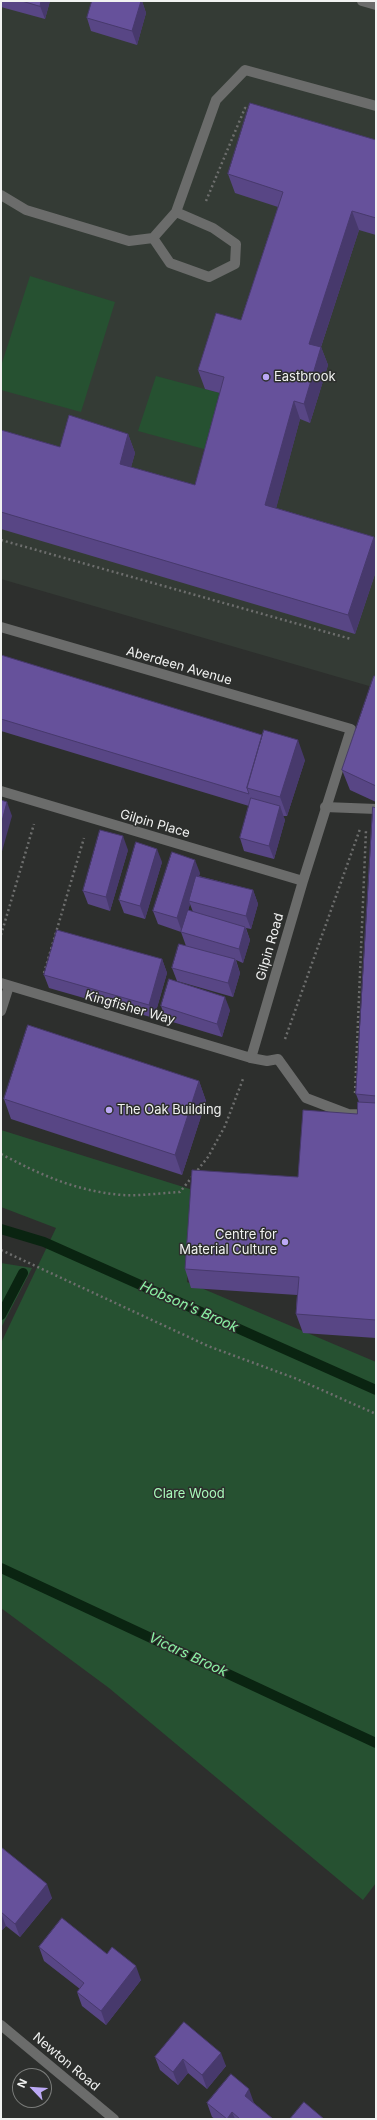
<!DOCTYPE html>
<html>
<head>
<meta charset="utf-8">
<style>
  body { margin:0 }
  #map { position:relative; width:377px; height:2120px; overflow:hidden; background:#2d2f2d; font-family:Inter,sans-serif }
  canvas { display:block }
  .frame { position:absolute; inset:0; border:2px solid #f1f2f1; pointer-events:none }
  .north { position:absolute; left:12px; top:2068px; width:40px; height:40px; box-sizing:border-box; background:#2d2f2d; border:1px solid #7b7d7b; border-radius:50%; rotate:295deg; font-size:11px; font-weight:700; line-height:16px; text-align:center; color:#f1f2f1 }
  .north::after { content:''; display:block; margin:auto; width:14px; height:18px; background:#bca9f5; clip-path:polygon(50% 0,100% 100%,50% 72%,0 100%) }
</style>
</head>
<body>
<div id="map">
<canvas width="377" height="2120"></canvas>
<div class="frame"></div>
<div class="north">N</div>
</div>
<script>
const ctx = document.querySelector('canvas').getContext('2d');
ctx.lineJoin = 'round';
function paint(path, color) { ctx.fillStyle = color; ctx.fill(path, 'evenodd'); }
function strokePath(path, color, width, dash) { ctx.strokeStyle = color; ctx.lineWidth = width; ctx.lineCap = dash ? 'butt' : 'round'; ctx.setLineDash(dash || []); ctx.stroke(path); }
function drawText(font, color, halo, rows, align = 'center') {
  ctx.font = font + ' Inter,sans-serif'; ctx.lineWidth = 3; ctx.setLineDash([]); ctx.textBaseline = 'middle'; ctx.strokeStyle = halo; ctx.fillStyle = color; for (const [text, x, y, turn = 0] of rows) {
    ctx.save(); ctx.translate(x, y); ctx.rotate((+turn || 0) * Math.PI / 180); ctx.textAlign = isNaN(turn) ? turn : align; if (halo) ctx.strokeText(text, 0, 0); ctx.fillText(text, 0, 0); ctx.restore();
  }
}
const built = new Path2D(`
  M1,1H376V688L1,579Z`);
const green = new Path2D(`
  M30,276L115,302L81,412L1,390V366Z
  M156,376L231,396L215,452L138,431Z
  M1,1130L193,1190L187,1282L376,1362V1883L363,1900L109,1688L1,1608V1343L56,1228L1,1207Z
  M1,1263L32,1268L1,1328Z`);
const stream = new Path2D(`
  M1,1229L44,1242L376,1390
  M1,1315L23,1273
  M1,1568L376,1743`);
const path = new Path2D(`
  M206,201L245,108L251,110
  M1,540L351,639
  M1,935L34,824
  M44,973L84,838
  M285,1039L360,829
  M355,1093L366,830
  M1,1154C41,1175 76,1191 122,1195C141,1196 161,1193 180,1192L208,1157L225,1126L243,1079
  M1,1250L208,1346L297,1379L376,1414`);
const lane = new Path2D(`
  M362,1L376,5
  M1,195L26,210L129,241L153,238L170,263L209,277L235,264L236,244L213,228L176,212
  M153,238L176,212L216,100L245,70L376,106
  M325,807L376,809
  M1,1011L9,986
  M251,1058L267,1061L278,1059L306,1098L348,1114L376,1115`);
const street = new Path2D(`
  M1,627L351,729L303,881L251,1058L1,983
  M1,791L303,881
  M1,2025L114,2119`);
const wall = new Path2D(`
  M1,1H50L45,19L1,7Z
  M92,1H142L146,13L137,45L91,31L87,18Z
  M376,140V235L359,230L321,347L328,365L310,423L300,419L276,508L374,537L376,543V571L355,634L1,529V430L60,447L128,434L135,453L131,467L195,485L220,393L205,389L198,370L241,320L278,207L235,193L228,174Z
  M1,655L305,760L287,816H283L285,820L274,859L244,851L240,838L249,806L1,731Z
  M376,676V802L350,790L342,770Z
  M376,808V1338L303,1333L296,1314L297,1295L191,1288L185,1269L298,1177L357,1114L359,1102L356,1094Z
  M128,850L110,911L88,904L83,891Z
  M162,862L145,919L124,913L119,900Z
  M200,873L199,876L253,890L258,904L251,929L246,928L250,940L243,963L236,960L240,973L233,997L177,981L172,968L186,946L181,932L158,924L153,911ZM190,904L193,912L188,910Z
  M162,959L167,973L154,1018L49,988L44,975Z
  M161,1006L230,1010L222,1037L166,1020Z
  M199,1081L206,1101L182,1175L11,1119L4,1099Z
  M1,1847L52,1898L20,1937L6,1926L1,1931Z
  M39,1947L107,1954L141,1980L106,2025L82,2006L77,1992L80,1989L44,1961Z
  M184,2022L226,2066L207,2089L188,2073L178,2085L160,2070L155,2057Z
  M207,2103H254L273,2119H215L212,2117Z`);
const shadedWall = new Path2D(`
  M41,1H50L45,19L40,6Z
  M141,1H142L146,13L137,45L132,31Z
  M352,211L359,230L316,362L309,344Z
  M321,347L328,365L310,423L304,404Z
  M294,401L300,419L272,524L265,505Z
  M128,434L135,453L127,482L120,464Z
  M374,537L376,543V571L355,634L348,615Z
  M298,740L305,760L287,816L280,797Z
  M7,802L12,816L1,855V825Z
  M280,806L285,820L274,859L269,846Z
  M123,836L128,850L110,911L106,897Z
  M157,849L162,862L145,919L140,906Z
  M195,860L200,873L191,902L189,901L190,904L182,932L177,918Z
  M253,890L258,904L251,929L246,916Z
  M245,927L250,940L243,963L239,949Z
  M162,959L167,973L154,1018L149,1005Z
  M235,959L240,973L233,997L228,983Z
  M225,997L230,1010L222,1037L217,1024Z
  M199,1081L206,1101L182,1175L175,1155Z
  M47,1884L52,1898L20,1937L15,1924Z
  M1,1913L6,1926L1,1931Z
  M136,1966L141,1980L106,2025L101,2011Z
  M221,2053L226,2066L207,2089L202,2075Z
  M183,2059L188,2073L178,2085L173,2072Z
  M249,2089L254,2103L250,2109L245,2096Z
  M232,2112L235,2119H227Z`);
const building = new Path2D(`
  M22,1H41L40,6Z
  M92,1H141L132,31L87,18Z
  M250,103L376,140V218L352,211L309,344L321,347L304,404L294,401L265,505L374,537L348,615L1,512V430L60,447L69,415L128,434L120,464L195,485L224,377L198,370L216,313L241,320L283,192L228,174Z
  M1,655L262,735L247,788L249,794L1,719Z
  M374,676H376V786L342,770Z
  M264,730L298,740L280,797L247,788Z
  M251,798L280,806L269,846L240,838Z
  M1,800L7,802L1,825Z
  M373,807L376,808V1096L356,1094Z
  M100,830L123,836L106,897L83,891Z
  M136,842L157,849L140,906L119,900Z
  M172,852L195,860L177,918L153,911Z
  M196,876L253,890L246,916L189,901Z
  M188,910L245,927L239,949L181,932Z
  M57,930L162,959L149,1005L44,975Z
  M179,944L235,959L228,983L172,968Z
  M169,979L225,997L217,1024L161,1006Z
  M28,1025L199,1081L175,1155L4,1099Z
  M358,1102L376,1103V1320L296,1314L299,1277L185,1269L192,1170L298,1177L303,1110L357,1114Z
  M1,1847L47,1884L15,1924L1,1912Z
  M62,1918L107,1954L112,1947L136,1966L101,2011L77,1992L84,1983L39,1947Z
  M184,2022L221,2053L202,2075L183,2059L173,2072L155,2057Z
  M231,2074L249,2089L245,2096L273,2119H240L232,2112L227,2119L207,2103Z
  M304,2102L324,2119H290Z`);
const markers = [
  [266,377,4,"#bca9f5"],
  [109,1110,4,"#bca9f5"],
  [285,1242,4,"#bca9f5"]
];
const poiNames = [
  ["Eastbrook",274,377],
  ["The Oak Building",117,1110],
  ["Centre for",277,1235,"right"],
  ["Material Culture",277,1250,"right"]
];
const streetNames = [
  ["Aberdeen Avenue",179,666,16],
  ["Gilpin Place",155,824,16],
  ["Gilpin Road",270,947,-74],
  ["Kingfisher Way",130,1008,16],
  ["Newton Road",66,2062,40]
];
const parkNames = [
  ["Clare Wood",189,1494]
];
const waterNames = [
  ["Hobson's Brook",189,1307,24],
  ["Vicars Brook",188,1655,25]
];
paint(built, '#343b35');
paint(green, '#265131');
strokePath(stream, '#0a2411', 10);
strokePath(path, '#6d6e6d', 2.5, [2, 3]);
strokePath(lane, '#6b6c6b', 10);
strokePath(street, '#6b6c6b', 10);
paint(wall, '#584685');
paint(shadedWall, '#47396c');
paint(building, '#66519b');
strokePath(building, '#47396c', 1);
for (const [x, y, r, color] of markers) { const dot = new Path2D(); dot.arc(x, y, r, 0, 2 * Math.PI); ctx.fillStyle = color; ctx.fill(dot); strokePath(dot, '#2d2f2d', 1.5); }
drawText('13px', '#f1f2f1', '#2d2f2d', poiNames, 'left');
drawText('13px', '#f1f2f1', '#2d2f2d', streetNames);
drawText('13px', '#a9fabb', '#2d2f2d', parkNames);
drawText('italic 14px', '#8bf4a5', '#2d2f2d', waterNames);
</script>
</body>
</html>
